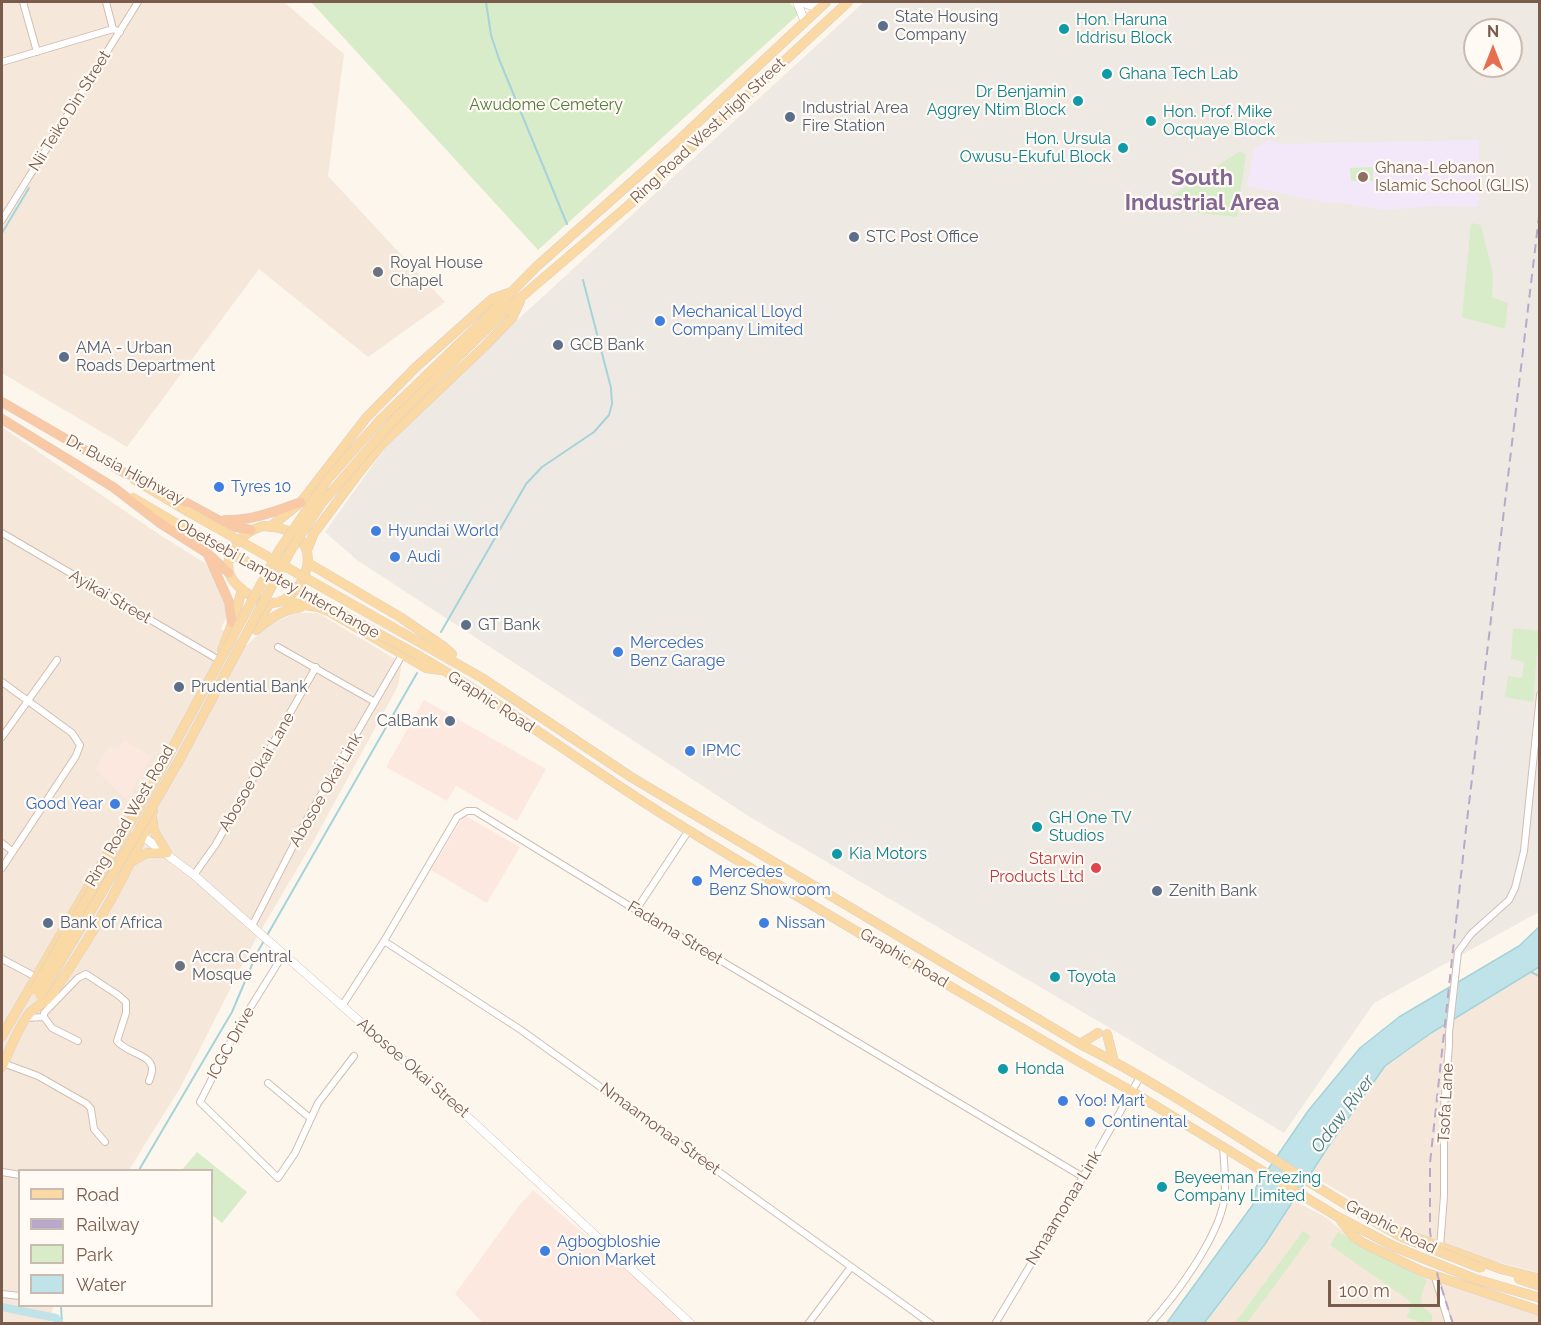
<!DOCTYPE html>
<html>
<head>
<meta charset="utf-8">
<style>
  body { margin:0 }
  #map { position:relative; width:1541px; height:1325px; overflow:hidden; background:#fdf6ec; font-family:Raleway,sans-serif }
  canvas { display:block }
  .frame { position:absolute; inset:0; border:3px solid #7a5c4d; pointer-events:none }
  .legend { position:absolute; left:18px; top:1169px; width:195px; height:138px; box-sizing:border-box; background:#fffaf3; border:2px solid #cabbb1; margin:0; padding:8px 10px; list-style:none; font-size:18px; color:#7a5c4d }
  .legend li { display:flex; align-items:center; gap:12px; height:30px }
  .legend b { width:30px; border:2px solid #cabbb1 }
  .north { position:absolute; left:1463px; top:18px; width:60px; height:60px; box-sizing:border-box; background:#fffaf3; border:2px solid #cabbb1; border-radius:50%; rotate:0deg; font-size:16px; font-weight:700; line-height:24px; text-align:center; color:#7a5c4d }
  .north::after { content:''; display:block; margin:auto; width:21px; height:27px; background:#e76f51; clip-path:polygon(50% 0,100% 100%,50% 72%,0 100%) }
  .scale { position:absolute; left:1328px; top:1280px; width:112px; height:27px; box-sizing:border-box; border:3px solid #7a5c4d; border-top:0; padding-left:8px; font-size:18px; line-height:21px; white-space:nowrap; color:#7a5c4d; -webkit-text-stroke:4px #fffaf3; paint-order:stroke }
</style>
</head>
<body>
<div id="map">
<canvas width="1541" height="1325"></canvas>
<div class="frame"></div>
<ul class="legend">
<li><b style="height:8px;background:#fbd9a5"></b>Road</li>
<li><b style="height:8px;background:#b9a8c9"></b>Railway</li>
<li><b style="height:16px;background:#d8ecc9"></b>Park</li>
<li><b style="height:16px;background:#bfe3e8"></b>Water</li>
</ul>
<div class="north">N</div>
<div class="scale">100 m</div>
</div>
<script>
const ctx = document.querySelector('canvas').getContext('2d');
ctx.lineJoin = 'round';
function paint(path, color) { ctx.fillStyle = color; ctx.fill(path, 'evenodd'); }
function strokePath(path, color, width, dash) { ctx.strokeStyle = color; ctx.lineWidth = width; ctx.lineCap = dash ? 'butt' : 'round'; ctx.setLineDash(dash || []); ctx.stroke(path); }
function drawText(font, color, halo, rows, align = 'center') {
  ctx.font = font + ' Raleway,sans-serif'; ctx.lineWidth = 4.5; ctx.setLineDash([]); ctx.textBaseline = 'middle'; ctx.strokeStyle = halo; ctx.fillStyle = color; for (const [text, x, y, turn = 0] of rows) {
    ctx.save(); ctx.translate(x, y); ctx.rotate((+turn || 0) * Math.PI / 180); ctx.textAlign = isNaN(turn) ? turn : align; if (halo) ctx.strokeText(text, 0, 0); ctx.fillText(text, 0, 0); ctx.restore();
  }
}
const residential = new Path2D(`
  M2,2H284L344,54L328,176L445,302L368,357L259,269L127,447L2,373Z
  M2,427L163,537L205,563L217,583L228,613L221,629L247,645L268,625L296,613H318L402,663L398,686L313,842L254,942L180,1088L129,1170H20V1306H54L49,1320L51,1323H2Z
  M1539,967V1273L1489,1260L1390,1222L1310,1174L1385,1066L1431,1033Z
  M1293,1200L1327,1218L1346,1234L1409,1269L1450,1286L1540,1314L1539,1324H1204L1265,1244Z`);
const commercial = new Path2D(`
  M424,700L546,769L517,821L456,786L447,801L386,767Z
  M124,741L152,756L127,800L95,769L110,746L118,750Z
  M464,815L520,847L487,903L431,870Z
  M533,1190L688,1323H483L455,1294L518,1207Z`);
const industrial = new Path2D(`
  M864,2H1539V912L1374,1003L1284,1133L1115,1031L750,817L357,560L325,532L385,448L453,379ZM1475,30H1511V66H1475Z`);
const education = new Path2D(`
  M1268,140L1284,144L1479,140L1478,207L1431,206L1383,210L1345,203L1330,202L1329,203L1247,186L1254,149Z`);
const green = new Path2D(`
  M311,2H789L800,13L538,250Z
  M1240,151L1246,154L1237,217L1163,209L1159,204Z
  M1373,167V181H1351L1350,168Z
  M1471,223L1481,225L1493,274L1492,297L1508,303L1505,329L1462,317Z
  M1513,628L1539,631L1533,702L1505,697L1508,676L1522,678L1524,662L1511,659Z
  M197,1152L247,1192L222,1223L212,1215V1170H182Z
  M1303,1231L1311,1236L1247,1323H1235Z
  M1338,1232L1427,1280L1422,1293L1421,1306C1429,1312 1435,1313 1431,1323H1422L1406,1317L1410,1311L1408,1308L1411,1302L1330,1245Z`);
const water = new Path2D(`
  M1539,927V967L1431,1033L1385,1066L1328,1147L1265,1244L1204,1323L1166,1324L1254,1203L1256,1187L1308,1111L1360,1048L1399,1017L1519,946Z`);
const stream = new Path2D(`
  M486,2L491,35L499,59L567,224
  M2,233L29,188
  M441,632L526,484L542,467L594,432L609,415L612,404L611,388L583,280
  M1531,972L1539,976
  M139,1170L232,1012L257,953L417,673
  M61,1306L62,1324`);
const canal = new Path2D(`
  M2,1307L56,1318L60,1324`);
const minor = new Path2D(`
  M23,2L37,52
  M106,2L113,29
  M2,62L113,29L120,32
  M2,220L138,2
  M2,533L219,660
  M278,647L375,702
  M2,682L72,733L80,745L76,756L2,868
  M2,737L57,660
  M2,843L12,851
  M194,875L216,844L316,667
  M636,910L689,830
  M252,926L307,819L402,655
  M384,941L521,1030L931,1324
  M283,955L237,1029L200,1102L278,1178L295,1153L318,1103L354,1056
  M2,959L36,977
  M342,1006L384,941L457,817L467,811H475L636,910L1083,1177
  M26,1018L44,1017
  M78,1041L52,1028L44,1017V1013L78,978L86,974L118,995L126,1002V1013L117,1041C130,1057 162,1053 149,1081
  M3,1063L38,1076L87,1104L91,1109L94,1129L105,1142
  M268,1083L310,1118
  M2,1172L20,1175
  M1440,1247L1444,1196V1107L1449,1045V1033L1458,952L1471,934L1509,900L1515,888L1524,851L1540,695
  M1435,1277L1449,1324
  M2,1294L20,1296
  M808,1324L851,1267
  M995,1324L1083,1177L1140,1077
  M1150,1324C1176,1295 1214,1243 1223,1206C1227,1187 1224,1165 1223,1146`);
const tertiary = new Path2D(`
  M797,2L805,22
  M801,2L812,6H821
  M125,823L194,875L469,1118L691,1324`);
const primary = new Path2D(`
  M497,307L536,267L679,140L826,2
  M505,311L629,205L848,2
  M135,480L187,511
  M133,498L179,525
  M263,526C339,529 302,606 270,603C259,602 245,593 237,585C215,563 239,532 263,526Z
  M270,527L301,502L366,418L415,368L492,299L511,292
  M307,550L314,533L358,474L382,444L485,346L512,318L520,301
  M308,563L400,617L444,647L452,654L450,660
  M281,601L318,607L330,612L426,668L441,670
  M255,626L270,603
  M256,630C271,618 282,610 301,607
  M426,646L482,678L631,777L1080,1044C1192,1100 1292,1177 1402,1237
  M222,650L236,613L242,589
  M419,656C502,703 578,761 659,812C796,898 937,978 1076,1060L1131,1091L1338,1217L1395,1247
  M152,817L154,831L167,853
  M131,862L147,853H167
  M1107,1034L1114,1062
  M2,1036L134,808
  M1080,1044L1098,1033
  M2,1067C8,1054 20,1023 29,1014C36,1006 47,1002 53,993C92,936 128,875 153,811
  M1341,1221L1353,1236L1363,1243L1421,1271L1540,1311
  M1398,1231L1501,1269L1540,1279
  M1475,1279L1540,1298
  M1519,1279L1540,1286`);
const trunk = new Path2D(`
  M2,402L123,472L146,481L218,520L236,527L251,530
  M2,419L113,487L160,523L207,553L229,573
  M225,520C251,521 276,511 301,502
  M208,555L229,602L232,623`);
const rail = new Path2D(`
  M1453,1324L1438,1277L1430,1232V1163L1466,829L1540,208`);
const primaryBridge = new Path2D(`
  M187,511L426,646
  M179,525L419,656
  M34,990L153,784L280,549L328,479L381,419L497,307
  M40,996L143,823L181,757L291,550L321,504L392,422L505,311
  M1402,1237L1481,1268
  M1395,1247L1475,1279`);
const markers = [
  [883,26,6,"#5c6f8a"],
  [1064,29,6,"#0f9aa8"],
  [1107,74,6,"#0f9aa8"],
  [1078,101,6,"#0f9aa8"],
  [790,117,6,"#5c6f8a"],
  [1151,121,6,"#0f9aa8"],
  [1123,148,6,"#0f9aa8"],
  [1363,177,6,"#8d6e63"],
  [854,237,6,"#5c6f8a"],
  [378,272,6,"#6b7280"],
  [660,321,6,"#3f7fe0"],
  [558,345,6,"#5c6f8a"],
  [64,357,6,"#5c6f8a"],
  [219,487,6,"#3f7fe0"],
  [376,531,6,"#3f7fe0"],
  [395,557,6,"#3f7fe0"],
  [466,625,6,"#5c6f8a"],
  [618,652,6,"#3f7fe0"],
  [179,687,6,"#5c6f8a"],
  [450,721,6,"#5c6f8a"],
  [690,751,6,"#3f7fe0"],
  [115,804,6,"#3f7fe0"],
  [1037,827,6,"#0f9aa8"],
  [837,854,6,"#0f9aa8"],
  [1096,868,6,"#e0444e"],
  [697,881,6,"#3f7fe0"],
  [1157,891,6,"#5c6f8a"],
  [48,923,6,"#5c6f8a"],
  [764,923,6,"#3f7fe0"],
  [180,966,6,"#6b7280"],
  [1055,977,6,"#0f9aa8"],
  [1003,1069,6,"#0f9aa8"],
  [1063,1101,6,"#3f7fe0"],
  [1090,1122,6,"#3f7fe0"],
  [1162,1187,6,"#0f9aa8"],
  [545,1251,6,"#3f7fe0"]
];
const serviceNames = [
  ["State Housing",895,17],
  ["Company",895,35],
  ["Industrial Area",802,108],
  ["Fire Station",802,126],
  ["STC Post Office",866,237],
  ["GCB Bank",570,345],
  ["AMA - Urban",76,348],
  ["Roads Department",76,366],
  ["GT Bank",478,625],
  ["Prudential Bank",191,687],
  ["CalBank",438,721,"right"],
  ["Zenith Bank",1169,891],
  ["Bank of Africa",60,923]
];
const cultureNames = [
  ["Hon. Haruna",1076,20],
  ["Iddrisu Block",1076,38],
  ["Ghana Tech Lab",1119,74],
  ["Dr Benjamin",1066,92,"right"],
  ["Aggrey Ntim Block",1066,110,"right"],
  ["Hon. Prof. Mike",1163,112],
  ["Ocquaye Block",1163,130],
  ["Hon. Ursula",1111,139,"right"],
  ["Owusu-Ekuful Block",1111,157,"right"],
  ["GH One TV",1049,818],
  ["Studios",1049,836],
  ["Kia Motors",849,854],
  ["Toyota",1067,977],
  ["Honda",1015,1069],
  ["Beyeeman Freezing",1174,1178],
  ["Company Limited",1174,1196]
];
const parkNames = [
  ["Awudome Cemetery",546,105]
];
const streetNames = [
  ["Nii Teiko Din Street",70,111,-58],
  ["Ring Road West High Street",708,131,-43],
  ["Dr. Busia Highway",125,470,28],
  ["Obetsebi Lamptey Interchange",278,579,29],
  ["Ayikai Street",110,597,30],
  ["Graphic Road",491,702,33],
  ["Abosoe Okai Lane",257,772,-60],
  ["Abosoe Okai Link",326,790,-60],
  ["Ring Road West Road",130,816,-60],
  ["Fadama Street",675,933,31],
  ["Graphic Road",904,958,31],
  ["ICGC Drive",231,1043,-61],
  ["Abosoe Okai Street",413,1068,41],
  ["Tsofa Lane",1446,1103,-87],
  ["Nmaamonaa Street",660,1129,36],
  ["Nmaamonaa Link",1064,1208,-59],
  ["Graphic Road",1391,1227,27]
];
const educationNames = [
  ["Ghana-Lebanon",1375,168],
  ["Islamic School (GLIS)",1375,186]
];
const worshipNames = [
  ["Royal House",390,263],
  ["Chapel",390,281],
  ["Accra Central",192,957],
  ["Mosque",192,975]
];
const shopNames = [
  ["Mechanical Lloyd",672,312],
  ["Company Limited",672,330],
  ["Tyres 10",231,487],
  ["Hyundai World",388,531],
  ["Audi",407,557],
  ["Mercedes",630,643],
  ["Benz Garage",630,661],
  ["IPMC",702,751],
  ["Good Year",103,804,"right"],
  ["Mercedes",709,872],
  ["Benz Showroom",709,890],
  ["Nissan",776,923],
  ["Yoo! Mart",1075,1101],
  ["Continental",1102,1122],
  ["Agbogbloshie",557,1242],
  ["Onion Market",557,1260]
];
const healthNames = [
  ["Starwin",1084,859],
  ["Products Ltd",1084,877]
];
const waterNames = [
  ["Odaw River",1343,1114,-53]
];
const districtNames = [
  ["South",1202,178],
  ["Industrial Area",1202,203]
];
paint(residential, '#f5e8da');
paint(commercial, '#fde8e0');
paint(industrial, '#efe9e4');
paint(education, '#f3e8fa');
paint(green, '#d8ecc9');
paint(water, '#bfe3e8');
strokePath(water, '#a5d3da', 1.5);
strokePath(stream, '#a5d3da', 2);
strokePath(canal, '#bfe3e8', 8);
strokePath(minor, '#d1beb0', 8);
strokePath(tertiary, '#d1beb0', 9);
strokePath(primary, '#dad1cd', 10);
strokePath(trunk, '#dad1cd', 10);
strokePath(minor, '#fff', 6);
strokePath(tertiary, '#fff', 8);
strokePath(primary, '#fbd9a5', 9);
strokePath(trunk, '#f9c8a4', 9);
strokePath(rail, '#b9a8c9', 2, [9, 6]);
strokePath(primaryBridge, '#dad1cd', 10, []);
strokePath(primaryBridge, '#fbd9a5', 9);
for (const [x, y, r, color] of markers) { const dot = new Path2D(); dot.arc(x, y, r, 0, 2 * Math.PI); ctx.fillStyle = color; ctx.fill(dot); strokePath(dot, '#fffaf3', 2); }
drawText('16px', '#4e5e75', '#fffaf3', serviceNames, 'left');
drawText('16px', '#0d838f', '#fffaf3', cultureNames, 'left');
drawText('16px', '#537a41', '#fffaf3', parkNames);
drawText('16px', '#7a5c4d', '#fffaf3', streetNames);
drawText('16px', '#785e54', '#fffaf3', educationNames, 'left');
drawText('16px', '#5b616d', '#fffaf3', worshipNames, 'left');
drawText('16px', '#366cbe', '#fffaf3', shopNames, 'left');
drawText('16px', '#be3a42', '#fffaf3', healthNames, 'right');
drawText('italic 18px', '#437c86', '#fffaf3', waterNames);
drawText('bold 22px', '#846695', '#fffaf3', districtNames);
</script>
</body>
</html>
